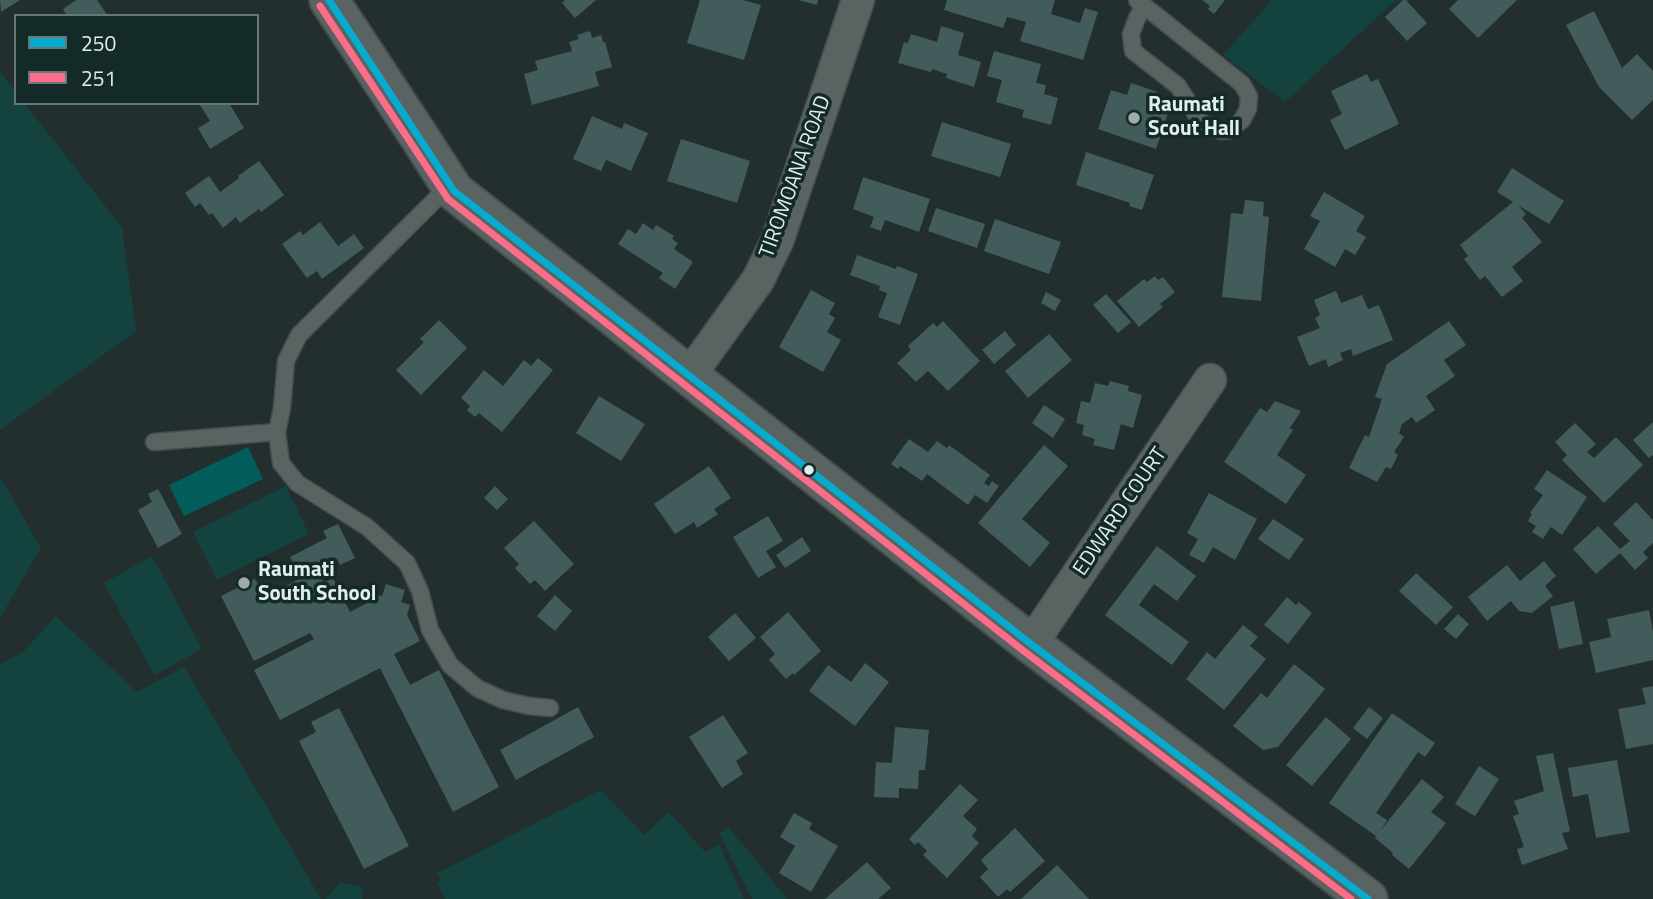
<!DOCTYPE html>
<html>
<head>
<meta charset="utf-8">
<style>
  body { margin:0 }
  #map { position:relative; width:1653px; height:899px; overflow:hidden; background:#232f2e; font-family:"Titillium Web",sans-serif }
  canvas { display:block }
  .legend { position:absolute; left:14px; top:14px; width:245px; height:91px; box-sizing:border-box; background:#142a28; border:2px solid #667876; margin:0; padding:9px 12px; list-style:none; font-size:21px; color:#e0eeec }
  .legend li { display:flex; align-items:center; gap:14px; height:35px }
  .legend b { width:35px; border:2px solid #667876 }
</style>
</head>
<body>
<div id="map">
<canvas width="1653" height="899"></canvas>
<ul class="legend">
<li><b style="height:9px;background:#06acd0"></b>250</li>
<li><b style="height:9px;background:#fb6d88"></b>251</li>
</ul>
</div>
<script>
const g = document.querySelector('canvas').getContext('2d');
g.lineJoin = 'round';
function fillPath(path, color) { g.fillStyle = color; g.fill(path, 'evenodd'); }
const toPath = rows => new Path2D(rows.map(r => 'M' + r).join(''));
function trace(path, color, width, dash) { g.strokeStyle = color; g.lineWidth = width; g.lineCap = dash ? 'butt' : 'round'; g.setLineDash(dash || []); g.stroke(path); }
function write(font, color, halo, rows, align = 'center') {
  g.font = font + ' "Titillium Web",sans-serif'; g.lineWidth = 7; g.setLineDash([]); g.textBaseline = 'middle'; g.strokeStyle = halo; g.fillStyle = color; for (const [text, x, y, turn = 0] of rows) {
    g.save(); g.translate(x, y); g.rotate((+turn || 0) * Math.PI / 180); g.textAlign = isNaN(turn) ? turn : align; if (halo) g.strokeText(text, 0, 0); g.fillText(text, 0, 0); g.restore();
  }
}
fillPath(toPath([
  [1272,0,1396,0,1285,102,1223,55],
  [0,72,16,92,16,103,24,103,122,227,136,331,0,430],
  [0,477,41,548,0,618],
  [286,486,309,534,217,580,193,532],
  [152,556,202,649,154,675,104,583],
  [56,616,137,692,184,667,321,899,0,899,0,664,24,651],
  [601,790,644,835,669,812,705,852,719,844,744,899,445,899,437,883,441,880,437,873],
  [728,827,752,855,787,899,752,899,719,833],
  [340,882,363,887,362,899,325,899]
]), '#13423f');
fillPath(toPath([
  [248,447,263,479,184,516,169,485]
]), '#035d5a');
fillPath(toPath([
  [0,0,20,0,1,12],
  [76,0,97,0,108,16,67,16,63,9],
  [565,0,596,0,575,18,562,3],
  [700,0,743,0,761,5,744,60,687,43],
  [798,0,818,0,817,5],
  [947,0,1055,0,1051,14,1080,23,1085,8,1098,12,1083,60,1020,41,1026,22,1007,17,1003,28,944,10],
  [1202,0,1225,0,1214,14,1208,9,1210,6],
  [1403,0,1406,0,1427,23,1407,41,1385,17],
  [1458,0,1517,0,1478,38,1449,9],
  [1594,11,1622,68,1637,54,1653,71,1653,100,1632,120,1599,87,1566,25],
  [941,26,964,33,958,55,981,62,974,87,946,78,947,74,932,69,931,72,898,63,904,42,908,43,911,34,937,42],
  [590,31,592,38,601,35,603,42,605,42,612,67,595,72,599,86,532,105,524,74,538,70,535,61,572,51,569,42,579,39,577,35],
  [994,51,1041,64,1036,83,1046,85,1044,94,1058,98,1051,125,1022,117,1024,110,996,102,1002,80,987,76],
  [1367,74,1371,82,1378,79,1399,124,1345,150,1330,120,1342,114,1331,91],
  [1131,83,1158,92,1154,102,1170,107,1156,149,1098,129,1111,90,1127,95],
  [203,103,229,103,244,128,210,149,198,128,210,121,200,105],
  [592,116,622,129,624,123,648,133,631,171,606,160,601,171,573,159],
  [942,122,1011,144,1000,177,931,156],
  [681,139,750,161,737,203,667,181],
  [1086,152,1154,175,1142,210,1129,206,1130,203,1076,185],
  [259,161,284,195,261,212,259,209,240,223,236,217,223,228,212,213,209,215,200,203,195,207,185,193,209,176,220,192,239,178,238,176],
  [1512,168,1564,201,1549,224,1519,206,1526,214,1522,218,1542,242,1512,267,1523,281,1502,297,1485,276,1480,280,1464,259,1468,256,1460,245,1513,202,1497,192],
  [863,177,930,199,919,232,885,220,881,231,870,227,874,217,853,209],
  [1324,192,1365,216,1356,231,1366,237,1355,255,1345,249,1335,267,1304,249,1320,221,1310,216],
  [1245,200,1264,202,1263,216,1269,217,1261,301,1222,297,1231,213,1243,214],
  [936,208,985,224,977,248,928,231],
  [995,219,1061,242,1049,274,984,251],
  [320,222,338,246,354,234,364,248,322,279,317,271,307,278,282,244,300,231,303,235],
  [643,223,653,230,656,225,674,236,672,239,678,243,674,249,693,262,675,289,659,278,663,273,618,244,628,229,636,234],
  [857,255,896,269,897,266,918,274,900,325,878,317,887,293,879,290,880,286,850,275],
  [1155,276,1158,280,1163,277,1175,292,1160,304,1163,307,1139,327,1117,301,1144,279,1147,282],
  [811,290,835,303,829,314,835,318,827,332,841,340,823,372,779,347],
  [1336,291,1341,303,1362,295,1368,309,1379,305,1393,340,1353,356,1351,349,1340,353,1343,360,1328,367,1326,359,1309,366,1297,337,1320,328,1315,318,1320,315,1314,300],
  [1046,292,1061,300,1055,311,1041,303],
  [1106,294,1131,322,1118,333,1093,305],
  [439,320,467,348,421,395,396,370,424,342,420,339],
  [943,321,980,361,948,391,928,371,916,382,897,363,911,350,908,346,933,323,937,327],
  [1449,321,1466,345,1444,360,1455,376,1426,396,1435,410,1416,423,1412,417,1402,424,1399,433,1404,437,1394,452,1398,455,1391,469,1386,467,1377,482,1349,468,1365,435,1369,437,1382,399,1375,397,1387,364],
  [1005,331,1016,345,994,364,982,350],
  [1049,334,1072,360,1028,398,1005,371],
  [538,358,553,370,502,432,479,413,475,417,467,410,470,406,461,398,484,370,503,386,524,360,531,366],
  [1110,381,1129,386,1128,391,1142,395,1133,428,1121,424,1114,450,1093,445,1095,439,1082,435,1084,425,1076,423,1081,401,1090,403,1095,383,1108,386],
  [599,396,645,424,621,461,576,433],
  [1275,401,1301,411,1290,428,1293,430,1277,455,1306,475,1286,504,1224,462,1260,408,1267,412],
  [1044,405,1065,419,1053,438,1032,423],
  [1653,422,1653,455,1649,458,1633,440],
  [1575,423,1596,444,1587,452,1594,458,1616,437,1643,465,1604,503,1562,460,1567,455,1555,442],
  [909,439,928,452,937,441,947,448,949,445,990,475,984,483,989,486,992,481,999,486,987,503,975,495,968,505,927,474,922,481,900,466,898,469,891,464],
  [1044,445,1068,466,1022,519,1050,543,1030,567,978,523],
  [709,466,731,498,714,509,718,514,697,528,694,522,675,534,654,504],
  [1547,470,1587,497,1562,535,1551,527,1543,539,1532,532,1536,526,1528,521,1532,514,1530,513,1543,495,1534,489],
  [495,486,508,499,497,510,484,498],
  [158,489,182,534,158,548,138,510,152,502,148,494],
  [1209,493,1257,519,1235,560,1213,547,1204,563,1189,555,1198,539,1187,533],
  [1636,502,1653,520,1653,543,1643,552,1648,558,1635,570,1620,553,1596,574,1573,549,1598,526,1620,549,1630,541,1613,524],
  [768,516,783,541,766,551,776,567,758,578,733,537],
  [1273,519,1304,539,1289,560,1258,539],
  [534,521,574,564,545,591,535,580,530,584,515,568,519,564,504,548],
  [338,524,355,558,340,565,337,559,317,570,324,583,333,578,350,612,369,602,372,593,382,596,386,584,405,590,401,602,410,605,407,615,420,641,394,654,410,685,439,670,499,787,453,812,380,668,280,720,254,670,314,639,310,633,254,661,221,596,255,579,264,597,301,578,290,557,327,538,323,531],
  [802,537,811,551,785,568,776,555],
  [1157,546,1196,576,1177,601,1154,584,1139,605,1189,642,1172,665,1105,615],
  [1544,561,1556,576,1545,586,1553,596,1532,613,1519,611,1511,601,1487,621,1468,597,1507,565,1520,581],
  [1416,573,1453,607,1436,625,1399,591],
  [555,595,572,611,555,631,537,616],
  [1287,597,1296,605,1299,602,1312,613,1288,644,1264,625],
  [1574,601,1583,644,1559,649,1550,607],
  [1649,610,1653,632,1653,660,1596,673,1589,642,1611,637,1607,619],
  [788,612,821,651,794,675,793,673,786,679,769,660,775,654,760,637],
  [735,613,756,638,729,661,708,637],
  [1458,614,1469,624,1456,639,1444,629],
  [1243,625,1258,637,1250,646,1266,659,1224,710,1186,679,1207,652,1215,659],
  [865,663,889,682,855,726,809,691,828,665,851,682],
  [1294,664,1325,689,1278,747,1263,750,1233,726,1261,693,1267,698],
  [1653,686,1653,744,1626,749,1618,709,1646,704,1642,688],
  [578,707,594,737,516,780,500,750],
  [1369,707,1383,718,1367,739,1353,728],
  [339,708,409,846,364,869,299,741,316,732,311,722],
  [1392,713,1435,743,1425,757,1418,752,1376,813,1387,820,1380,831,1422,779,1444,797,1431,812,1446,823,1409,869,1392,855,1393,853,1375,838,1376,836,1329,803],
  [723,715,748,753,736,761,743,774,722,788,689,737],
  [1326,717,1351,739,1312,786,1286,765],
  [895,727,929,730,925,770,919,770,918,789,899,788,899,798,874,797,876,762,892,763],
  [1553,753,1570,831,1562,833,1568,849,1522,865,1517,849,1524,847,1513,816,1519,814,1514,801,1544,791,1536,756],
  [1617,760,1630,832,1596,838,1588,794,1573,797,1568,768],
  [1479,766,1499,779,1475,816,1455,804],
  [960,784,978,800,963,816,977,829,972,836,979,843,947,878,923,855,927,851,918,842,915,845,909,839],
  [794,813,812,823,809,829,838,846,811,892,779,873,795,846,780,837],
  [1015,828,1045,861,1010,892,1007,889,998,897,980,877,988,869,981,860],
  [867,862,891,888,878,899,825,899],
  [1057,865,1089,899,1021,899]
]), '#425c5b');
const service = toPath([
  [1137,0,1242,84,1249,96,1248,109,1242,120,1230,130,1222,131,1214,129,1201,122,1178,86,1133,51,1131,34,1137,18,1144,6],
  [450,185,299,335,286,361,282,408,277,432,281,463,297,483,367,527,407,563,420,591,430,630,450,665,477,688,503,700,529,706,550,708],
  [154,442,277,432]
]);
const minor = toPath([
  [689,376,758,280,778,239,858,0],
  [1031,644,1210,380]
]);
const tertiary = toPath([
  [329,0,420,138,454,191,1031,644,1368,899]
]);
trace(service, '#434d4d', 19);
trace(minor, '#434d4d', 35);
trace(tertiary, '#434d4d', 42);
trace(service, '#596362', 16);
trace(minor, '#596362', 32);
trace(tertiary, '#596362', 38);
trace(toPath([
  [329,0,454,191,1031,644,1368,899]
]), '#06acd0', 7);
trace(toPath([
  [320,6,448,199,1025,652,1351,899]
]), '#fb6d88', 7);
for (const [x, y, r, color] of [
  [1134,118,7,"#9eabaa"],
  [809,470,6,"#e0eeec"],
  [244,583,7,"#9eabaa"]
]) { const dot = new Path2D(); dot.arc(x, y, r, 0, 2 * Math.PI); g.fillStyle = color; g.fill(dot); trace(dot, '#142a28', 2.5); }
write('bold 21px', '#e0eeec', '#142a28', [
  ["Raumati",1148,106],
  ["Scout Hall",1148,130],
  ["Raumati",258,571],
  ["South School",258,595]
], 'left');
write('21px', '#e0eeec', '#142a28', [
  ["TIROMOANA ROAD",796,177,-70],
  ["EDWARD COURT",1121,512,-56]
]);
</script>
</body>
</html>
